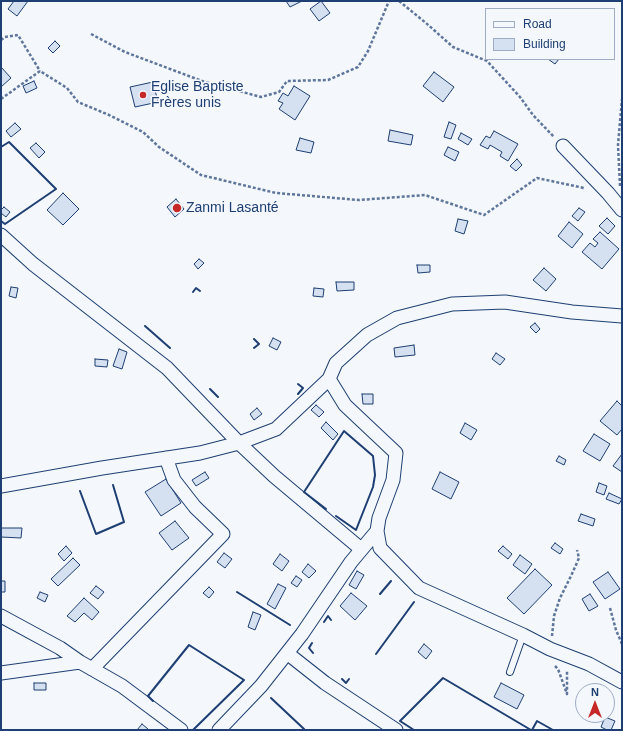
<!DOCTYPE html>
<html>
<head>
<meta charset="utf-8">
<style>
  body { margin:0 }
  #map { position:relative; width:623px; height:731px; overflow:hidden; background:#f4f7fb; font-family:Helvetica,sans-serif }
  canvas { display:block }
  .frame { position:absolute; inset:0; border:2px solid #1d3f73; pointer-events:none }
  .legend { position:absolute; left:485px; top:8px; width:130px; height:52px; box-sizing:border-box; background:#f4f7fb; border:1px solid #9eadc5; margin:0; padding:5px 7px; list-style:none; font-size:12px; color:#1d3f73 }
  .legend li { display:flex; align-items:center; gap:8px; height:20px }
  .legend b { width:20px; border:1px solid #9eadc5 }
  .north { position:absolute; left:575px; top:683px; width:40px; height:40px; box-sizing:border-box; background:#f4f7fb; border:1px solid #9eadc5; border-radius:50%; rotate:0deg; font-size:11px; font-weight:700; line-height:16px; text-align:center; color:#1d3f73 }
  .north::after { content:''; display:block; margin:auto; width:14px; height:18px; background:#c62828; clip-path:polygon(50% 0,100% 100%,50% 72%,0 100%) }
</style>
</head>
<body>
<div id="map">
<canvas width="623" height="731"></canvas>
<div class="frame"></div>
<ul class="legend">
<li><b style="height:5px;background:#f4f7fb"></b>Road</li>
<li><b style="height:11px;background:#d5e0f0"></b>Building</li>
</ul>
<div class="north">N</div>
</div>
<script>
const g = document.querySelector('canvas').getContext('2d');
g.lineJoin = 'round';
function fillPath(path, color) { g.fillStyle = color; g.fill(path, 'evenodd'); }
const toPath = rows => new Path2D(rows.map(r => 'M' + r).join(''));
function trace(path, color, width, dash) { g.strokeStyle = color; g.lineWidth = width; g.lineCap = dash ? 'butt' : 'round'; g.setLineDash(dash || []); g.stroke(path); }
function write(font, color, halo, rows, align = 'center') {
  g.font = font + ' Helvetica,sans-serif'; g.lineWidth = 3; g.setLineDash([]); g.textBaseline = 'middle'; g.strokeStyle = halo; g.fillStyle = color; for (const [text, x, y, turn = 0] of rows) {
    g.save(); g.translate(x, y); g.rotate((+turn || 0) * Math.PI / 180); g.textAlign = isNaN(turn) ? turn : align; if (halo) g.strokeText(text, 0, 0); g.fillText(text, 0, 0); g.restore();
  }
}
const building = toPath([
  [14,1,28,1,17,16,8,9,14,1],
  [286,1,302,1,290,7,286,1],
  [321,1,330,13,319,21,310,9,321,1],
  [55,41,60,46,53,53,48,48,55,41],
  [548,59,559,59,555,64,548,59],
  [1,67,11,78,1,87,1,67],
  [434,72,454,87,443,102,423,86,434,72],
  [34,81,37,88,26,93,23,86,34,81],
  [153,82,158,102,135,107,130,87,153,82],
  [294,86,310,96,295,120,279,109,283,103,278,101,283,93,288,96,294,86],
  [449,122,456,125,451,139,444,137,449,122],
  [15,123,21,129,11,137,6,131,15,123],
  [390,130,413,135,411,145,388,141,390,130],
  [494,131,518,144,508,161,500,156,502,152,490,145,488,149,480,145,486,136,490,138,494,131],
  [461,133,472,139,468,145,458,139,461,133],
  [300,138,314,142,311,153,296,150,300,138],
  [36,143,45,152,39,158,30,148,36,143],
  [448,147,459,152,455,161,444,155,448,147],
  [517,159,522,165,516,171,510,166,517,159],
  [63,193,79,209,63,225,47,210,63,193],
  [176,199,184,209,175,217,167,207,176,199],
  [4,207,10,212,6,217,1,213,1,210,4,207],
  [579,208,585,212,578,221,572,216,579,208],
  [607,218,615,226,608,234,599,226,607,218],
  [458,219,468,221,464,234,455,231,458,219],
  [569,222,583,234,572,248,558,236,569,222],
  [600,232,619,249,602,269,582,252,590,243,595,247,598,243,593,239,600,232],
  [199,259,204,263,198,269,194,264,199,259],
  [417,265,430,265,430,272,418,273,417,265],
  [544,268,556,279,546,291,533,280,544,268],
  [336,282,354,282,354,290,337,291,336,282],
  [11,287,18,288,16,298,9,296,11,287],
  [314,288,324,289,323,297,313,296,314,288],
  [535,323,540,329,536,333,530,327,535,323],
  [273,338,281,342,277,350,269,346,273,338],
  [414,345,415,355,395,357,394,348,414,345],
  [119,349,127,352,122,369,113,366,119,349],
  [496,353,505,359,500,365,492,359,496,353],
  [95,359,108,360,107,367,95,366,95,359],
  [362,394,373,394,373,404,363,404,362,394],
  [617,401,622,406,622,429,617,435,600,421,617,401],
  [316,405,324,412,319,417,311,410,316,405],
  [257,408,262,414,254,420,250,414,257,408],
  [326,422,338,434,333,440,321,428,326,422],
  [465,423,477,430,471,440,460,433,465,423],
  [594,434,610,444,600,461,583,451,594,434],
  [622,454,622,472,613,466,622,454],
  [559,456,566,460,564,465,556,461,559,456],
  [205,472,209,478,196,486,192,480,205,472],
  [440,472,459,482,451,499,432,489,440,472],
  [166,479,181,503,161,516,145,492,166,479],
  [599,483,607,486,604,495,596,492,599,483],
  [609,493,622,499,619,504,606,499,609,493],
  [581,514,595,519,593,526,578,521,581,514],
  [175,521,189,538,172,550,159,533,175,521],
  [1,528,22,528,21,538,1,537,1,528],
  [555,543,563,549,560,554,551,548,555,543],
  [66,546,72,553,64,561,58,554,66,546],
  [503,546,512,554,508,559,498,551,503,546],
  [224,553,232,559,225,568,217,562,224,553],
  [280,554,289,561,282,571,273,564,280,554],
  [520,555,532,564,525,574,513,565,520,555],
  [73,558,80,565,58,586,51,579,73,558],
  [308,564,316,571,309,578,302,572,308,564],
  [535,569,552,585,524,614,507,598,535,569],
  [357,571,364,575,356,589,349,585,357,571],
  [608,572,620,589,605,599,593,582,608,572],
  [296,576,302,580,297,587,291,583,296,576],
  [1,581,5,581,5,592,1,592,1,581],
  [278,584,286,588,275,609,267,604,278,584],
  [96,586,104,592,98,599,90,593,96,586],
  [209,587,214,592,209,598,203,593,209,587],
  [40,592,48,595,45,602,37,598,40,592],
  [351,593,367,606,355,620,340,606,351,593],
  [590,594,598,606,589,611,582,599,590,594],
  [84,598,99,612,92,620,84,613,75,622,67,616,84,598],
  [253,612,261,615,255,630,248,627,253,612],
  [424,644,432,651,426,659,418,652,424,644],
  [34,683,46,683,46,690,34,690,34,683],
  [501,683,524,695,517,709,494,697,501,683],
  [605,717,615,721,611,730,607,730,601,727,605,717],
  [142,724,148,729,147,730,137,730,142,724]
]);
fillPath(building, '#d5e0f0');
trace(building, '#1d3f73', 1);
const service = toPath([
  [510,672,523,635]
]);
const minor = toPath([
  [563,146,608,193,622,210],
  [1,235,33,264,167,368,239,443,274,476,361,549],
  [622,316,572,312,505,302,452,304,397,318,367,335,336,363,329,379,345,405,396,453,393,480,379,518,377,531,380,548,419,588,523,635,550,649,589,664,622,682],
  [1,486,102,468,200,453,239,443,276,429,329,379],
  [1,616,60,648,80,662,122,686,181,730],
  [287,653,325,683,396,730],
  [92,669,223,534,195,507,174,480,166,458],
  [1,673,80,662],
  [219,730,261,686,302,634,351,562,377,531]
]);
trace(service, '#1d3f73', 8);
trace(minor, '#1d3f73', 15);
trace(toPath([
  [399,1,426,23,453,47,487,61,520,97,533,115,554,137],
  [91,34,125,52,202,81,261,97,279,92,287,81,328,80,358,67,368,51,389,1],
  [1,40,5,37,18,35,40,71],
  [1,99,40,71,67,88,78,102,109,115,143,132,159,147,201,175,276,193,359,200,425,195,484,215,537,178,584,188],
  [620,186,618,145,622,99],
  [610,608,616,630,622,644],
  [552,636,554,616,560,598,571,576,579,558,577,550],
  [555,666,558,669,567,694,567,670]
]), '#5e769c', 2.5, [3, 2]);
trace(service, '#f4f7fb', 6);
trace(minor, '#f4f7fb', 13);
trace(toPath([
  [1,147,9,142,56,189,5,224,1,221],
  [193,292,196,288,200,291],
  [145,326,170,348],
  [254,339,259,344,254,348],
  [298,384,303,388,298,394],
  [210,389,218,397],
  [80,491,96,534,124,522,113,485],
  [326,509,304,492,344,431,373,456,375,475,373,487,356,530,336,516],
  [237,592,290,625],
  [380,594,391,581],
  [324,622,328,616,331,620],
  [312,643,309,648,313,653],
  [376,654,414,602],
  [342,679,346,683,349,679],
  [271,698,304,729],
  [153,701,148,696,189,645,244,680,193,730],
  [414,730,400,721,443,678,531,730],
  [532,730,537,721,553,730]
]), '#1d3f73', 2);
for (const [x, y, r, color] of [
  [143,95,4,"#c62828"],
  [177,208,5,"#c62828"]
]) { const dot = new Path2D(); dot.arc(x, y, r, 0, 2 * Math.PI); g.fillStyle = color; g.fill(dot); trace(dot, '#f4f7fb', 1.5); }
write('14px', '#1d3f73', '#f4f7fb', [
  ["Eglise Baptiste",151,87],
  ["Frères unis",151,103],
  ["Zanmi Lasanté",186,208]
], 'left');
</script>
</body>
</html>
